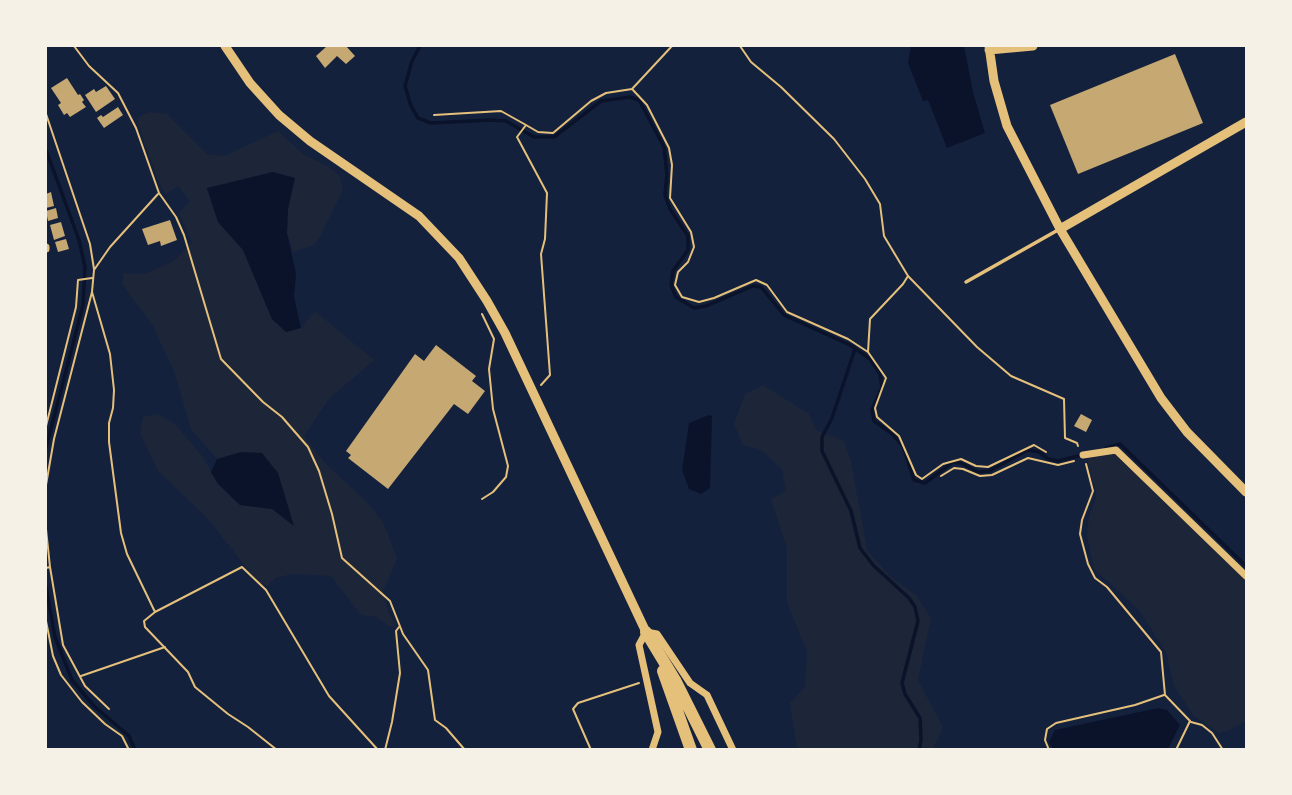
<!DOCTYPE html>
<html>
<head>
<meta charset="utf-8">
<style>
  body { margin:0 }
  #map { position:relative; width:1292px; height:795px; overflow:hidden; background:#14213d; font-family:Manrope,sans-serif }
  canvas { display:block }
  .frame { position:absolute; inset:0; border:47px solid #f6f1e7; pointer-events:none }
</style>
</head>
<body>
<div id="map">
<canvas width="1292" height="795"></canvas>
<div class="frame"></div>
</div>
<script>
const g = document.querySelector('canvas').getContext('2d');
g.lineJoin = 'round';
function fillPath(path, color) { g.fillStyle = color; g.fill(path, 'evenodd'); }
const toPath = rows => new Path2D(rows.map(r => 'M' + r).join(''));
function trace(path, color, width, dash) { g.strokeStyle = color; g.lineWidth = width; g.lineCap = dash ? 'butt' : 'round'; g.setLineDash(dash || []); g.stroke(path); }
fillPath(toPath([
  [150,112,167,114,207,154,224,156,278,131,303,154,329,167,340,176,343,190,320,237,314,245,293,252,287,233,288,209,294,178,272,172,207,189,218,222,243,250,272,319,286,332,301,328,315,311,374,360,329,399,304,436,326,464,367,502,384,524,397,559,383,591,388,612,396,626,388,626,377,617,361,615,331,576,292,574,275,578,268,586,261,583,252,575,209,520,158,471,140,433,143,417,158,414,175,424,203,457,218,484,240,505,272,509,293,525,241,452,217,459,191,429,175,374,153,326,122,284,124,273,145,274,172,262,192,243,179,213,190,201,178,186,166,194,158,181,139,127,137,118],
  [763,385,809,414,816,430,844,441,851,461,867,550,891,577,916,595,931,618,918,680,943,727,933,749,797,749,790,703,805,687,807,652,787,602,787,549,771,499,786,491,782,469,761,450,743,445,734,424,745,394],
  [1114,452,1246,575,1246,721,1230,730,1219,733,1194,716,1174,686,1166,652,1139,610,1094,569,1087,536,1089,516,1097,496,1086,457]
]), '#1d2539');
fillPath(toPath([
  [911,46,964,46,973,92,985,133,947,148,928,100,923,101,908,63],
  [273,172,295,178,288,209,287,233,296,274,294,297,301,328,286,332,272,319,243,250,218,222,207,188],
  [709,415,712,416,710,488,701,494,689,489,682,470,689,423],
  [241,452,262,453,278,473,294,526,272,509,240,505,218,484,211,472,217,459],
  [1158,708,1167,710,1180,725,1168,749,1053,749,1049,742,1055,730]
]), '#0b132b');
trace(toPath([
  [420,46,412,61,405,86,411,106,418,118,431,123,492,120,506,121,534,137,554,137,601,101,630,97,639,100,664,147,667,175,665,195,670,209,688,236,688,250,673,271,671,285,676,297,694,308,706,306,753,286,761,287,784,315,850,345,870,359,880,374,882,387,872,410,874,421,891,433,903,446,914,480,925,483,953,462,961,463,978,472,989,471,1028,450,1039,452,1048,459,1058,461,1082,455],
  [46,150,79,240,85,267,83,305,46,448],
  [855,349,832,418,822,437,822,451,851,511,860,548,873,565,909,598,915,607,918,621,902,683,905,694,920,718,921,740,919,750],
  [1106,448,1120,444,1246,566],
  [46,587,55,637,72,680,94,706,129,736,135,750]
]), '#0b132b', 3.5);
fillPath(toPath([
  [327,46,346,46,355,56,346,64,337,56,325,68,316,56],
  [1175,54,1203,123,1078,174,1050,105],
  [67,78,78,95,80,94,84,100,82,102,86,107,70,117,67,113,64,115,58,105,61,103,51,88],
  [106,86,115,99,96,112,85,95,94,89,96,92],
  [118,107,123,115,104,128,97,118,101,115,103,117],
  [51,192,54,206,46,208,46,194],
  [56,208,58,218,48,221,46,211],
  [170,220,177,240,161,246,160,241,148,245,142,229],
  [61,222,65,236,54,240,50,225],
  [66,239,69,249,58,252,55,242],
  [436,345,476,376,472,381,485,391,468,414,454,404,388,489,348,458,351,455,346,451,415,354,424,361],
  [1081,414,1092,420,1086,432,1074,426]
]), '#c6a872');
trace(toPath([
  [74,46,89,66,118,93,136,128,159,193,176,217,184,235,221,359,263,402,282,417,308,447,319,471,332,514,342,558,390,601,403,634,428,670,435,720,446,728,465,750],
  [740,46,751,62,781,87,834,139,865,179,880,204,884,236,908,276,977,347,1011,376,1064,399,1065,438,1077,443,1078,446],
  [633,90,647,105,669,148,672,165,670,198,691,232,694,247,688,262,678,272,675,285,682,297,699,302,714,298,756,280,767,285,787,312,848,339,868,352],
  [46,114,90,244,94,269],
  [434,115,501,111,526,125],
  [908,276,903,284,870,319,868,352,886,378,875,408,877,417,899,436,916,475,922,479,943,464,961,459,976,466,988,467,1034,445,1046,452],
  [92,292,110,354,114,390,113,408,109,423,109,442,121,533,127,554,155,612],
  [482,314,494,339,489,369,493,409,508,466,506,477,493,492,482,499],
  [541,385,550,375,541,254,545,239,547,193,517,137,526,125,538,132,553,133,591,101,606,93,632,89,672,46],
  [46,426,76,307,78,280,92,278],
  [1086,464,1093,491,1082,520,1080,534,1088,564,1095,578,1107,587,1161,652,1165,695,1190,721,1176,750],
  [941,476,954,468,963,469,980,476,992,475,1028,458,1058,465,1074,461],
  [46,485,54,439,92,292,94,270,110,247,158,194],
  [46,529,50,567,46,568],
  [50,567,63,645,85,686,109,709],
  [46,621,53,656,61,675,82,702,105,724,122,736,129,750],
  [81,676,165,647],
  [1191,722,1202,725,1212,733,1223,750],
  [277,750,248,727,228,714,195,687,188,672,145,627,144,621,155,612,242,567,266,590,329,696,378,750],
  [385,750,392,722,400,673,396,631,399,627],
  [591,750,573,709,578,703,639,683],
  [1049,750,1045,740,1047,729,1056,723,1135,705,1164,695]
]), '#e5c07b', 2);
trace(toPath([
  [966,282,1058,230]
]), '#e5c07b', 3.5);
trace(toPath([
  [46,247,46,249],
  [1083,455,1116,450,1246,576],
  [652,750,658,732,639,645,646,632,657,634,690,683,707,695,733,750]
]), '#e5c07b', 7);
trace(toPath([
  [225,46,250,83,279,115,310,141,419,216,459,258,487,301,505,333,646,632],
  [989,46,994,81,1007,126,1060,229,1161,398,1187,432,1246,492],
  [989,50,1033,46],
  [1060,229,1246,122]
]), '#e5c07b', 9);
trace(toPath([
  [646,632,675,680,710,750],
  [663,671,691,750]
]), '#e5c07b', 12);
</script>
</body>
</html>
